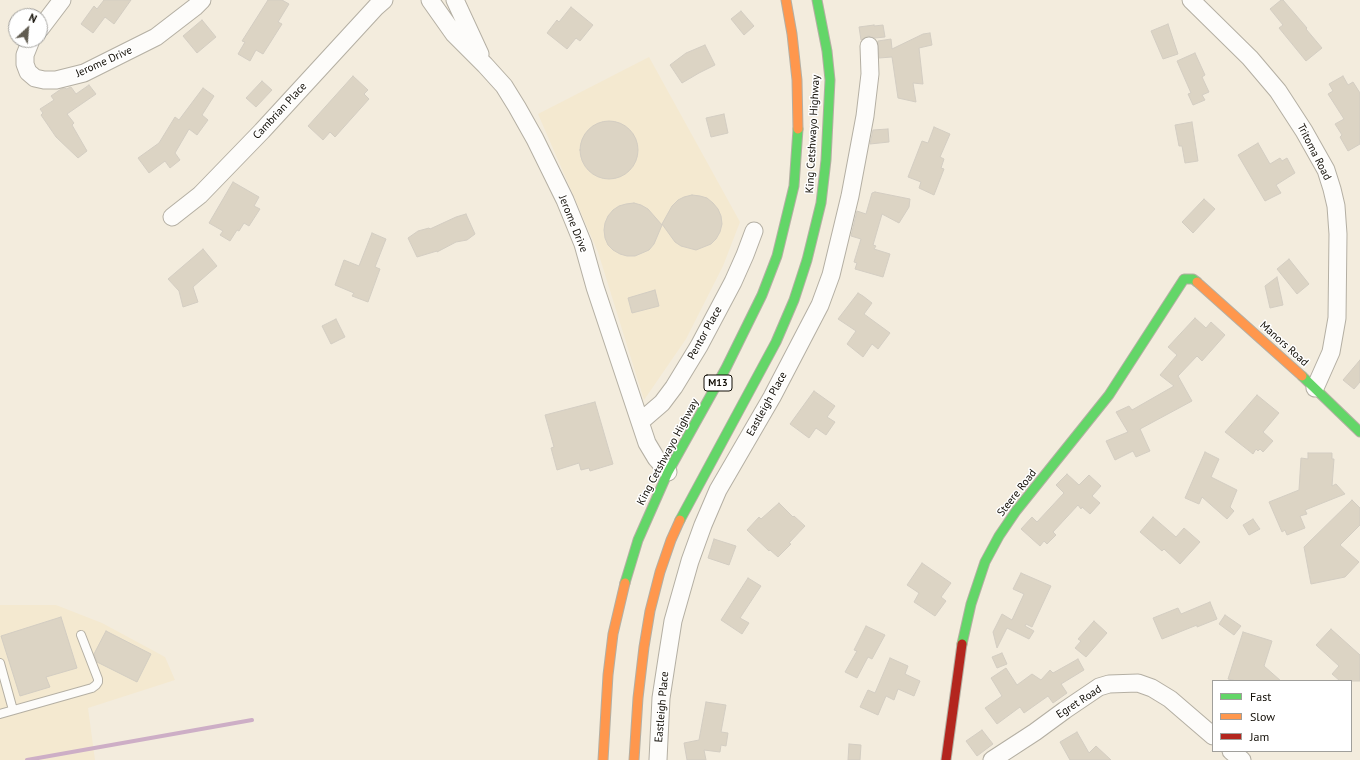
<!DOCTYPE html>
<html>
<head>
<meta charset="utf-8">
<style>
  body { margin:0 }
  #map { position:relative; width:1360px; height:760px; overflow:hidden; background:#f3ecdd; font-family:"PT Sans",sans-serif }
  canvas { display:block }
  .legend { position:absolute; left:1212px; top:680px; width:140px; height:72px; box-sizing:border-box; background:#fff; border:1px solid #a09f9b; margin:0; padding:5px 7px; list-style:none; font-size:12px; color:#120e06 }
  .legend li { display:flex; align-items:center; gap:8px; height:20px }
  .legend b { width:20px; border:1px solid #a09f9b }
  .north { position:absolute; left:8px; top:8px; width:40px; height:40px; box-sizing:border-box; background:#fff; border:1px solid #a09f9b; border-radius:50%; rotate:26deg; font-size:11px; font-weight:700; line-height:16px; text-align:center; color:#120e06 }
  .north::after { content:''; display:block; margin:auto; width:14px; height:18px; background:#615c51; clip-path:polygon(50% 0,100% 100%,50% 72%,0 100%) }
</style>
</head>
<body>
<div id="map">
<canvas width="1360" height="760"></canvas>
<ul class="legend">
<li><b style="height:5px;background:#63d668"></b>Fast</li>
<li><b style="height:5px;background:#ff974d"></b>Slow</li>
<li><b style="height:5px;background:#b3261e"></b>Jam</li>
</ul>
<div class="north">N</div>
</div>
<script>
const g = document.querySelector('canvas').getContext('2d');
g.lineJoin = 'round';
function fillPath(path, color) { g.fillStyle = color; g.fill(path, 'evenodd'); }
const toPath = rows => new Path2D(rows.map(r => 'M' + r).join(''));
function trace(path, color, width, dash) { g.strokeStyle = color; g.lineWidth = width; g.lineCap = dash ? 'butt' : 'round'; g.setLineDash(dash || []); g.stroke(path); }
function write(font, color, halo, rows, align = 'center') {
  g.font = font + ' "PT Sans",sans-serif'; g.lineWidth = 3; g.setLineDash([]); g.textBaseline = 'middle'; g.strokeStyle = halo; g.fillStyle = color; for (const [text, x, y, turn = 0] of rows) {
    g.save(); g.translate(x, y); g.rotate((+turn || 0) * Math.PI / 180); g.textAlign = isNaN(turn) ? turn : align; if (halo) g.strokeText(text, 0, 0); g.fillText(text, 0, 0); g.restore();
  }
}
fillPath(toPath([
  [649,57,740,222,723,266,686,339,644,400,598,252,538,114],
  [0,605,56,605,102,623,165,657,175,680,88,708,95,760,0,760]
]), '#f4e9d0');
trace(toPath([
  [27,760,252,720]
]), '#cdaec6', 4);
const building = toPath([
  [104,0,131,0,114,24,105,17,93,33,81,24,94,6,97,9,104,0],
  [268,0,282,0,289,4,278,22,282,24,263,54,256,50,250,61,238,54,245,42,242,41,268,0],
  [1281,0,1283,0,1307,28,1306,29,1322,48,1306,61,1279,28,1283,25,1270,9,1281,0],
  [571,7,593,25,580,41,576,38,567,49,547,33,557,20,559,22,571,7],
  [741,11,754,26,744,35,731,19,741,11],
  [202,20,216,37,197,53,183,36,202,20],
  [1168,24,1178,54,1163,59,1151,31,1168,24],
  [874,25,874,26,883,25,885,37,875,38,868,36,861,40,859,27,874,25],
  [930,33,932,45,919,48,923,84,913,83,916,102,898,98,892,57,879,58,878,41,891,39,892,49,923,34,930,33],
  [705,45,715,65,699,73,682,83,670,65,686,53,705,45],
  [1195,53,1205,75,1202,77,1209,92,1202,95,1205,100,1193,105,1188,94,1191,93,1177,61,1195,53],
  [353,76,368,90,364,94,369,99,335,137,330,132,323,140,308,126,353,76],
  [1343,76,1348,85,1353,82,1360,93,1360,144,1348,151,1340,137,1342,135,1335,124,1344,119,1328,94,1333,91,1329,84,1343,76],
  [262,81,272,90,256,107,246,98,262,81],
  [89,85,96,94,67,114,74,123,72,125,87,151,78,158,56,137,41,115,43,113,40,109,54,100,51,96,61,89,65,88,66,89,71,87,76,94,89,85],
  [203,88,214,96,202,115,208,120,197,135,189,129,175,153,180,160,170,168,165,161,149,173,138,158,159,143,175,117,179,120,203,88],
  [724,114,728,133,711,137,706,118,724,114],
  '580 150a29 29 0 1 1 58 0a29 29 0 1 1-58 0Z',
  [1192,122,1198,161,1185,163,1182,146,1179,146,1175,125,1192,122],
  [934,127,950,134,940,157,944,159,941,168,944,169,934,195,919,188,921,182,908,177,922,141,928,143,934,127],
  [888,129,889,142,870,144,873,130,888,129],
  [1258,143,1270,164,1280,158,1282,161,1287,158,1295,173,1276,185,1281,193,1265,201,1238,155,1258,143],
  [233,182,259,197,254,206,260,209,249,226,244,223,239,231,237,230,230,241,220,235,223,231,209,223,233,182],
  [875,192,910,199,909,207,899,223,882,214,873,245,876,246,874,249,890,254,883,277,855,269,857,263,854,262,861,239,851,236,857,211,866,214,872,193,875,192],
  [692,195,700,196,707,198,713,203,718,209,721,216,722,224,720,232,716,239,711,244,696,250,681,246,675,242,662,224,672,206,678,200,684,197,692,195],
  [1204,199,1215,209,1193,233,1182,222,1204,199],
  [634,203,641,205,648,209,662,225,654,244,649,250,635,256,627,256,620,254,613,250,608,245,605,238,604,230,605,223,608,216,613,210,619,206,626,204,634,203],
  [466,214,475,234,467,240,456,242,437,252,437,251,417,257,408,238,418,231,429,228,430,229,456,217,466,214],
  [372,233,386,239,375,267,380,269,368,302,352,296,354,293,335,285,344,260,359,266,372,233],
  [203,249,217,266,193,287,198,302,183,307,179,291,168,279,203,249],
  [1289,259,1309,284,1297,294,1277,269,1289,259],
  [1277,277,1283,305,1270,308,1265,286,1277,277],
  [655,290,659,306,632,313,628,298,655,290],
  [858,293,863,296,872,303,864,314,890,333,878,349,872,344,863,357,847,344,856,331,838,319,858,293],
  [1195,318,1206,328,1211,322,1225,335,1202,361,1197,356,1178,376,1192,401,1140,429,1150,451,1136,457,1133,451,1115,460,1106,441,1128,432,1116,412,1129,406,1132,410,1174,386,1160,375,1177,355,1168,347,1195,318],
  [336,319,345,337,331,344,322,326,336,319],
  [1360,360,1360,382,1354,389,1343,380,1360,360],
  [814,391,835,406,827,417,835,422,826,435,816,428,809,438,790,424,814,391],
  [1257,395,1279,413,1263,432,1273,441,1263,452,1260,449,1258,451,1256,449,1253,454,1225,432,1257,395],
  [595,402,613,464,590,471,589,468,581,470,579,463,557,470,551,448,554,447,545,415,595,402],
  [1205,452,1219,459,1211,477,1237,490,1230,507,1234,511,1227,519,1202,497,1199,504,1185,498,1205,452],
  [1308,453,1332,453,1332,459,1334,459,1332,486,1336,484,1345,494,1305,510,1307,514,1300,516,1305,528,1287,535,1285,530,1282,532,1269,502,1299,490,1301,458,1308,459,1308,453],
  [1067,474,1079,485,1089,475,1101,486,1092,496,1100,503,1090,514,1082,507,1081,509,1078,505,1053,532,1056,535,1047,544,1044,541,1040,546,1021,529,1032,517,1037,522,1064,493,1056,485,1067,474],
  [1352,500,1360,508,1360,525,1340,545,1359,562,1345,577,1311,584,1304,547,1352,500],
  [779,503,793,517,794,516,805,526,789,543,791,544,778,557,770,550,769,551,747,530,759,517,761,519,779,503],
  [1153,517,1176,537,1184,528,1200,542,1180,564,1164,549,1162,551,1140,532,1153,517],
  [1253,519,1260,529,1249,535,1243,525,1253,519],
  [714,539,736,546,729,565,708,558,714,539],
  [922,563,951,583,941,597,946,601,935,616,914,602,919,593,907,585,922,563],
  [1021,573,1051,586,1032,627,1026,624,1025,626,1034,631,1029,639,1007,628,997,648,993,632,1002,614,1012,620,1024,594,1013,589,1021,573],
  [748,578,761,586,740,618,749,623,742,634,721,620,748,578],
  [1210,602,1217,619,1197,627,1197,625,1162,639,1153,618,1178,608,1181,614,1210,602],
  [1225,615,1241,626,1234,635,1219,624,1225,615],
  [61,617,77,668,46,677,50,687,20,696,1,636,61,617],
  [1094,621,1107,633,1086,657,1075,648,1081,641,1078,639,1094,621],
  [866,626,885,635,872,659,868,657,857,678,845,672,857,651,854,650,866,626],
  [1331,629,1360,655,1360,681,1340,681,1332,674,1339,666,1316,645,1331,629],
  [106,631,151,654,137,682,97,662,94,654,106,631],
  [1243,632,1272,641,1264,666,1281,681,1236,681,1228,679,1243,632],
  [1002,653,1007,664,997,668,992,657,1002,653],
  [890,658,908,666,905,674,920,681,914,696,898,689,894,700,886,696,878,715,860,707,868,690,875,693,890,658],
  [1078,659,1084,670,1061,684,1067,693,1053,703,1048,696,1024,713,1020,707,997,724,985,708,1002,696,991,678,1006,668,1017,685,1032,674,1041,680,1050,670,1053,673,1078,659],
  [706,702,726,705,721,732,728,733,726,746,721,745,720,752,704,750,706,760,687,760,684,743,699,740,706,702],
  [982,730,993,744,977,756,966,741,982,730],
  [1077,732,1089,753,1096,746,1111,760,1070,760,1060,742,1077,732],
  [849,744,861,745,860,760,848,760,849,744]
]);
fillPath(building, '#dcd4c4');
trace(building, '#d3cdc2', 1);
const lane = toPath([
  [0,663,13,710],
  [0,714,92,688,96,685,98,682,98,679,81,635]
]);
const street = toPath([
  [430,0,454,34,485,65,504,86,517,107,535,139,565,200,583,244,595,287,647,443,656,458,668,472],
  [455,0,480,54],
  [1191,0,1250,58,1278,91,1304,131,1326,170,1332,189,1336,206,1338,234,1337,318,1331,352,1315,388],
  [40,29,62,0],
  [31,40,25,55,25,64,28,72,35,78,44,80,56,80,84,73,156,37,195,7,202,0],
  [172,217,200,195,262,131,376,7,384,0],
  [640,422,662,403,674,387,699,346,733,282,745,255,754,231],
  [1231,751,1242,760],
  [658,760,661,698,667,659,673,621,690,561,703,525,718,490,772,397,820,305,831,275,850,196,865,116,870,74,869,46],
  [992,760,1035,732,1065,710,1099,687,1109,684,1138,683,1152,688,1170,699,1213,736]
]);
const fast = toPath([
  [1302,376,1360,432],
  [680,520,776,342,794,300,807,260,821,203,826,160,830,80,827,51,817,0],
  [625,583,638,540,668,472,726,368,762,295,777,256,794,186,798,129],
  [962,644,971,604,985,562,999,536,1016,511,1109,395,1184,279,1193,279,1197,282]
]);
const slow = toPath([
  [786,0,792,34,797,80,798,129],
  [1197,282,1302,376],
  [603,760,608,675,613,634,625,583],
  [634,760,638,698,644,647,650,611,660,572,671,540,680,520]
]);
const jam = toPath([
  [946,760,962,644]
]);
trace(lane, '#b4afa3', 10);
trace(street, '#b4afa3', 19);
trace(fast, '#b4afa3', 11);
trace(slow, '#b4afa3', 11);
trace(jam, '#b4afa3', 11);
trace(lane, '#fdfcfa', 8);
trace(street, '#fdfcfa', 17);
trace(fast, '#63d668', 9);
trace(slow, '#ff974d', 9);
trace(jam, '#b3261e', 9);
for (const [x, y, w] of [
  [718,383,28]
]) { const box = new Path2D(); box.roundRect(x - w / 2, y - 8, w, 16, 3); g.fillStyle = '#fff'; g.fill(box); trace(box, '#120e06', 1); }
write('bold 10px', '#120e06', null, [
  ["M13",718,383]
]);
write('11px', '#120e06', '#fff', [
  ["Jerome Drive",104,62,-24],
  ["Cambrian Place",280,111,-47],
  ["King Cetshwayo Highway",813,134,-87],
  ["Tritoma Road",1314,152,63],
  ["Jerome Drive",573,224,68],
  ["Pentor Place",705,333,-61],
  ["Manors Road",1284,344,42],
  ["Eastleigh Place",767,404,-61],
  ["King Cetshwayo Highway",668,452,-62],
  ["Steere Road",1017,493,-52],
  ["Egret Road",1079,702,-33],
  ["Eastleigh Place",662,707,-85]
]);
</script>
</body>
</html>
